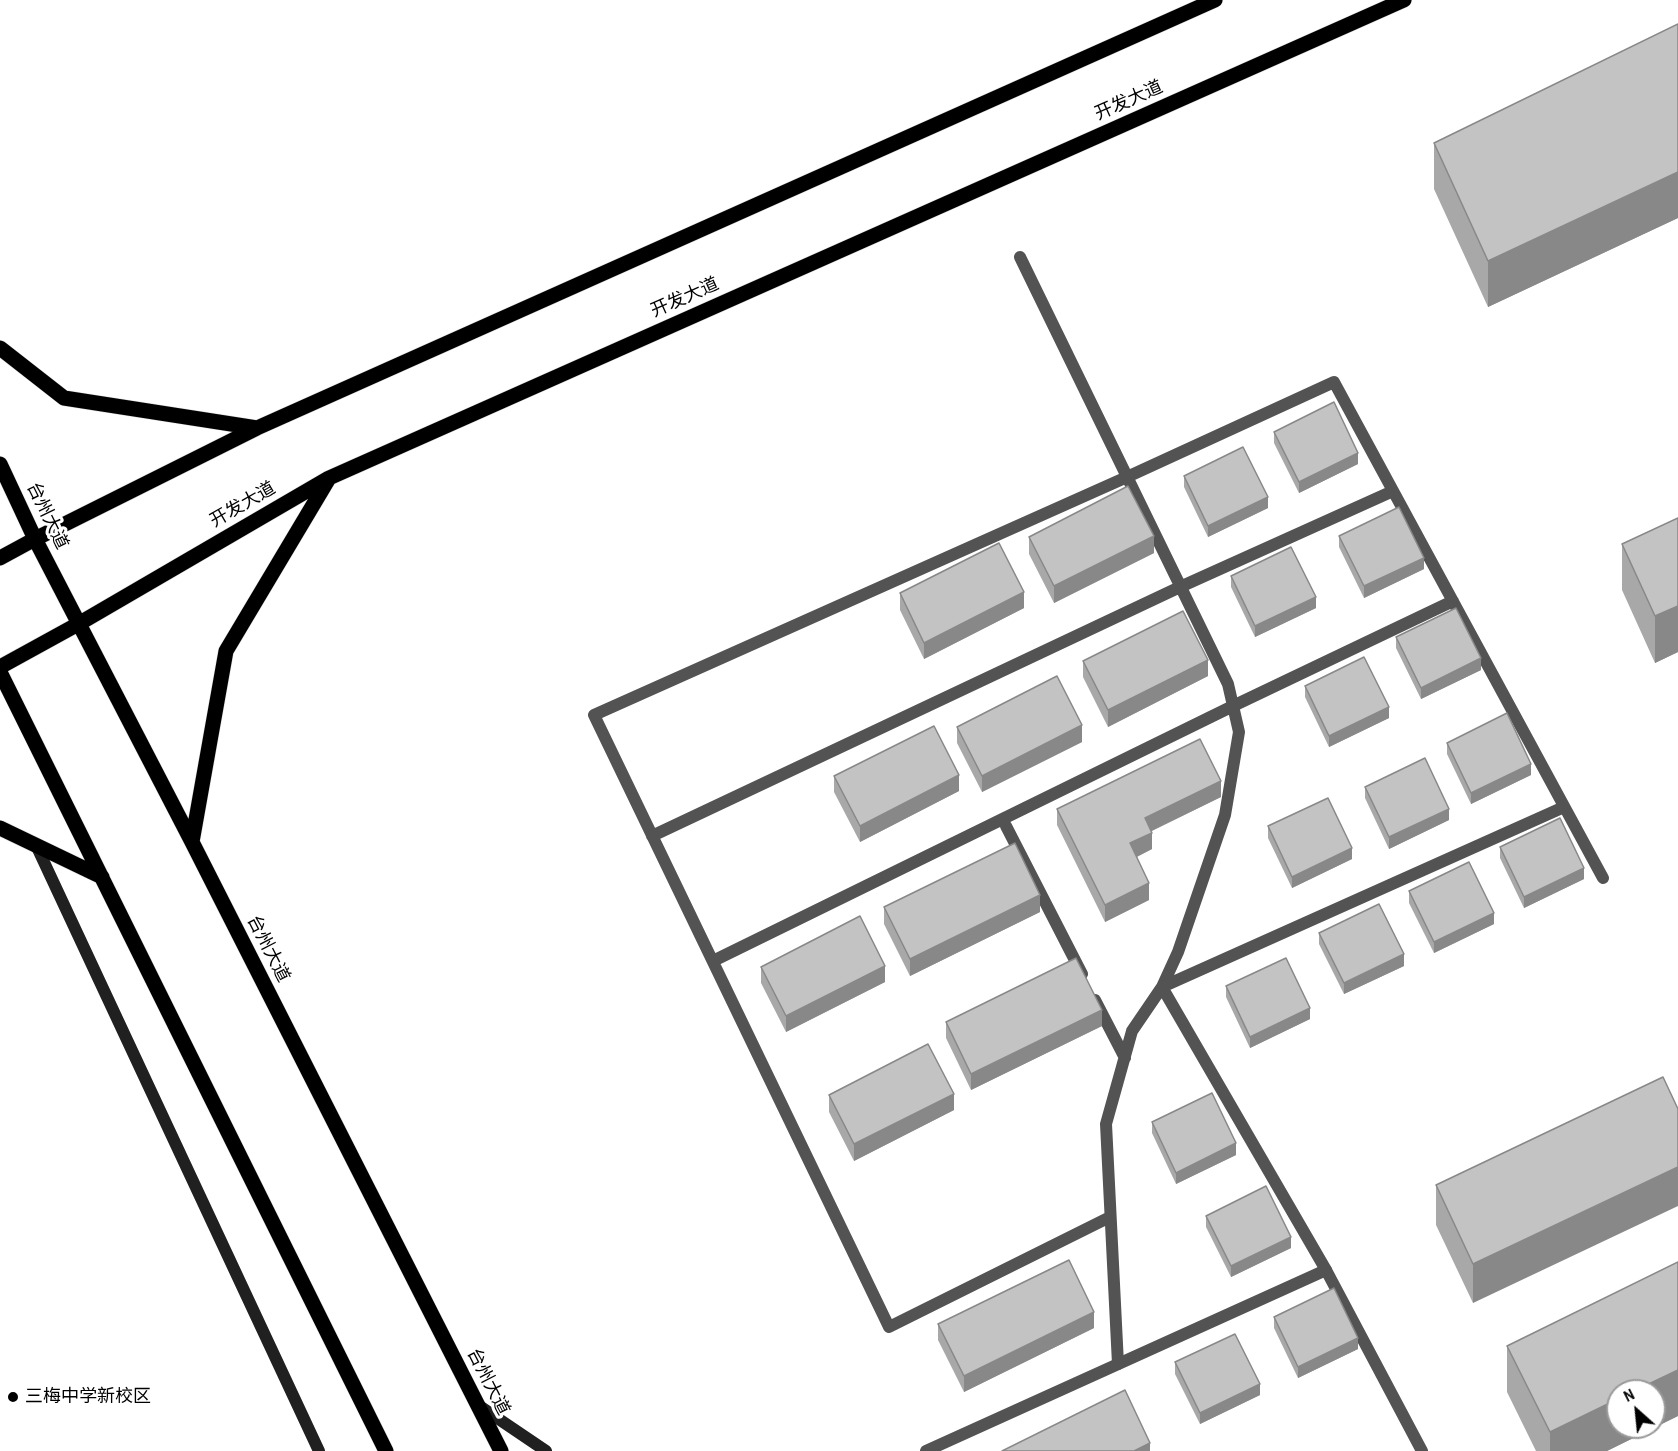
<!DOCTYPE html>
<html>
<head>
<meta charset="utf-8">
<style>
  body { margin:0 }
  #map { position:relative; width:1678px; height:1451px; overflow:hidden; background:#fff; font-family:"Archivo Narrow",sans-serif }
  canvas { display:block }
  .north { position:absolute; left:1606px; top:1379px; width:60px; height:60px; box-sizing:border-box; background:#fff; border:2px solid #999; border-radius:50%; rotate:333deg; font-size:16px; font-weight:700; line-height:24px; text-align:center; color:#000 }
  .north::after { content:''; display:block; margin:auto; width:21px; height:27px; background:#000; clip-path:polygon(50% 0,100% 100%,50% 72%,0 100%) }
</style>
</head>
<body>
<div id="map">
<canvas width="1678" height="1451"></canvas>
<div class="north">N</div>
</div>
<script>
const g = document.querySelector('canvas').getContext('2d');
g.lineJoin = 'round';
const toPath = rows => new Path2D(rows.map(r => 'M' + r).join(''));
function trace(path, color, width, dash) { g.strokeStyle = color; g.lineWidth = width; g.lineCap = dash ? 'butt' : 'round'; g.setLineDash(dash || []); g.stroke(path); }
function fillPath(path, color) { g.fillStyle = color; g.fill(path, 'evenodd'); }
function write(font, color, halo, rows, align = 'center') {
  g.font = font + ' "Archivo Narrow","Noto Sans SC",sans-serif'; g.lineWidth = 6; g.setLineDash([]); g.textBaseline = 'middle'; g.strokeStyle = halo; g.fillStyle = color; for (const [text, x, y, turn = 0] of rows) {
    g.save(); g.translate(x, y); g.rotate((+turn || 0) * Math.PI / 180); g.textAlign = isNaN(turn) ? turn : align; if (halo) g.strokeText(text, 0, 0); g.fillText(text, 0, 0); g.restore();
  }
}
const primary = toPath([
  [0,348,64,398,257,428],
  [0,464,35,539,192,842,501,1451],
  [0,558,35,539,257,428,1215,0],
  [0,667,80,623,329,478,1404,0],
  [0,672,386,1451],
  [0,828,102,877],
  [192,842,226,651,328,480]
]);
trace(primary, '#dbdbdb', 16);
trace(toPath([
  [1020,257,1228,684,1239,732,1225,815,1178,952,1162,987,1132,1031,1106,1124,1118,1364],
  [1006,826,1082,974],
  [652,836,1180,587,1393,491],
  [713,961,1233,706,1453,601],
  [1095,1000,1125,1058],
  [1110,1217,889,1327,594,715,1127,477,1334,382,1603,878],
  [1422,1451,1326,1270,1162,987,1564,807]
]), '#535353', 12);
trace(toPath([
  [926,1451,1326,1270]
]), '#535353', 12);
trace(toPath([
  [36,845,319,1451],
  [478,1405,546,1451]
]), '#202020', 12);
trace(primary, '#000', 15);
fillPath(toPath([
  [1678,24,1678,218,1488,307,1434,189,1434,143],
  [1274,432,1358,464,1299,493,1274,443],
  [1184,476,1268,508,1208,537,1184,487],
  [1678,518,1678,652,1655,663,1622,590,1622,544],
  [1339,536,1424,569,1364,598,1339,547],
  [1029,537,1154,553,1054,603,1029,554],
  [1231,576,1316,608,1255,637,1231,587],
  [900,593,1024,608,924,659,900,610],
  [1396,637,1481,670,1421,699,1396,648],
  [1083,661,1208,676,1108,727,1083,677],
  [1305,686,1389,718,1329,747,1305,697],
  [957,727,1082,742,982,792,957,743],
  [1447,743,1531,775,1471,804,1447,754],
  [834,776,959,791,860,842,834,792],
  [1365,787,1449,820,1389,849,1365,798],
  [1221,797,1152,831,1152,849,1137,857,1149,900,1105,922,1057,825,1057,809],
  [1268,826,1352,859,1292,888,1268,838],
  [1500,847,1584,879,1524,908,1500,858],
  [1409,891,1494,924,1434,953,1409,903],
  [884,907,1040,912,910,976,884,924],
  [1319,933,1404,966,1344,994,1319,944],
  [761,967,885,982,786,1032,761,983],
  [1226,986,1310,1019,1250,1048,1226,997],
  [946,1022,1102,1026,971,1090,946,1038],
  [1663,1077,1473,1303,1436,1225,1436,1185],
  [829,1095,954,1110,854,1161,829,1112],
  [1152,1122,1236,1155,1176,1184,1152,1133],
  [1206,1216,1291,1248,1231,1277,1206,1227],
  [1678,1262,1678,1416,1607,1451,1536,1451,1507,1392,1507,1346],
  [1274,1317,1358,1349,1298,1378,1274,1328],
  [938,1324,1094,1328,964,1392,938,1340],
  [1175,1362,1260,1395,1200,1424,1175,1374]
]), '#a8a8a8');
fillPath(toPath([
  [1678,172,1678,218,1488,307,1488,261],
  [1358,453,1358,464,1299,493,1299,482],
  [1268,497,1268,508,1208,537,1208,526],
  [1154,536,1154,553,1054,603,1054,586],
  [1424,558,1424,569,1364,598,1364,586],
  [1024,592,1024,608,924,659,924,643],
  [1316,597,1316,608,1255,637,1255,626],
  [1678,606,1678,652,1655,663,1655,616],
  [1481,658,1481,670,1421,699,1421,688],
  [1208,660,1208,676,1108,727,1108,710],
  [1389,707,1389,718,1329,747,1329,736],
  [1082,725,1082,742,982,792,982,776],
  [1531,764,1531,775,1471,804,1471,793],
  [959,775,959,791,860,842,860,826],
  [1221,781,1221,797,1145,834,1145,818],
  [1449,809,1449,820,1389,849,1389,837],
  [1152,833,1152,849,1130,860,1130,843],
  [1352,848,1352,859,1292,888,1292,877],
  [1584,868,1584,879,1524,908,1524,897],
  [1149,883,1149,900,1105,922,1105,905],
  [1040,895,1040,912,910,976,910,959],
  [1494,913,1494,924,1434,953,1434,942],
  [1404,954,1404,966,1344,994,1344,983],
  [885,966,885,982,786,1032,786,1016],
  [1310,1008,1310,1019,1250,1048,1250,1037],
  [1102,1010,1102,1026,971,1090,971,1074],
  [954,1094,954,1110,854,1161,854,1144],
  [1236,1143,1236,1155,1176,1184,1176,1173],
  [1678,1167,1678,1206,1473,1303,1473,1264],
  [1291,1237,1291,1248,1231,1277,1231,1266],
  [1094,1312,1094,1328,964,1392,964,1376],
  [1358,1338,1358,1349,1298,1378,1298,1367],
  [1678,1370,1678,1416,1607,1451,1550,1451,1550,1432,1618,1399,1618,1427,1654,1427,1654,1391,1634,1391],
  [1260,1384,1260,1395,1200,1424,1200,1413],
  [1150,1443,1150,1451,1134,1451]
]), '#888');
const building = toPath([
  [1678,24,1678,172,1488,261,1434,143,1678,24],
  [1334,402,1358,453,1299,482,1274,432,1334,402],
  [1243,447,1268,497,1208,526,1184,476,1243,447],
  [1128,486,1154,536,1054,586,1029,537,1128,486],
  [1399,507,1424,558,1364,586,1339,536,1399,507],
  [1678,518,1678,606,1655,616,1622,544,1678,518],
  [999,543,1024,592,924,643,900,593,999,543],
  [1291,547,1316,597,1255,626,1231,576,1291,547],
  [1456,608,1481,658,1421,688,1396,637,1456,608],
  [1183,611,1208,660,1108,710,1083,661,1183,611],
  [1364,657,1389,707,1329,736,1305,686,1364,657],
  [1057,676,1082,725,982,776,957,727,1057,676],
  [1507,713,1531,764,1471,793,1447,743,1507,713],
  [934,726,959,775,860,826,834,776,934,726],
  [1200,739,1221,781,1145,818,1152,833,1130,843,1149,883,1105,905,1057,809,1200,739],
  [1425,758,1449,809,1389,837,1365,787,1425,758],
  [1328,798,1352,848,1292,877,1268,826,1328,798],
  [1560,818,1584,868,1524,897,1500,847,1560,818],
  [1015,843,1040,895,910,959,884,907,1015,843],
  [1469,862,1494,913,1434,942,1409,891,1469,862],
  [1379,904,1404,954,1344,983,1319,933,1379,904],
  [860,916,885,966,786,1016,761,967,860,916],
  [1076,958,1102,1010,971,1074,946,1022,1076,958],
  [1286,958,1310,1008,1250,1037,1226,986,1286,958],
  [928,1044,954,1094,854,1144,829,1095,928,1044],
  [1663,1077,1678,1109,1678,1167,1473,1264,1436,1185,1663,1077],
  [1212,1093,1236,1143,1176,1173,1152,1122,1212,1093],
  [1266,1186,1291,1237,1231,1266,1206,1216,1266,1186],
  [1069,1260,1094,1312,964,1376,938,1324,1069,1260],
  [1678,1262,1678,1370,1634,1391,1618,1391,1618,1399,1550,1432,1507,1346,1678,1262],
  [1334,1288,1358,1338,1298,1367,1274,1317,1334,1288],
  [1235,1334,1260,1384,1200,1413,1175,1362,1235,1334],
  [1125,1390,1150,1443,1134,1451,1002,1451,1125,1390]
]);
fillPath(building, '#c3c3c3');
trace(building, '#888', 1.5);
for (const [x, y, r, color] of [
  [13,1397,6,"#000"]
]) { const dot = new Path2D(); dot.arc(x, y, r, 0, 2 * Math.PI); g.fillStyle = color; g.fill(dot); trace(dot, '#fff', 2); }
write('18px', '#000', '#fff', [
  ["开发大道",1129,101,-24],
  ["开发大道",685,298,-24],
  ["开发大道",243,505,-30],
  ["台州大道",47,516,64],
  ["台州大道",268,949,63],
  ["台州大道",488,1382,63]
]);
write('18px', '#000', '#fff', [
  ["三梅中学新校区",25,1397]
], 'left');
</script>
</body>
</html>
